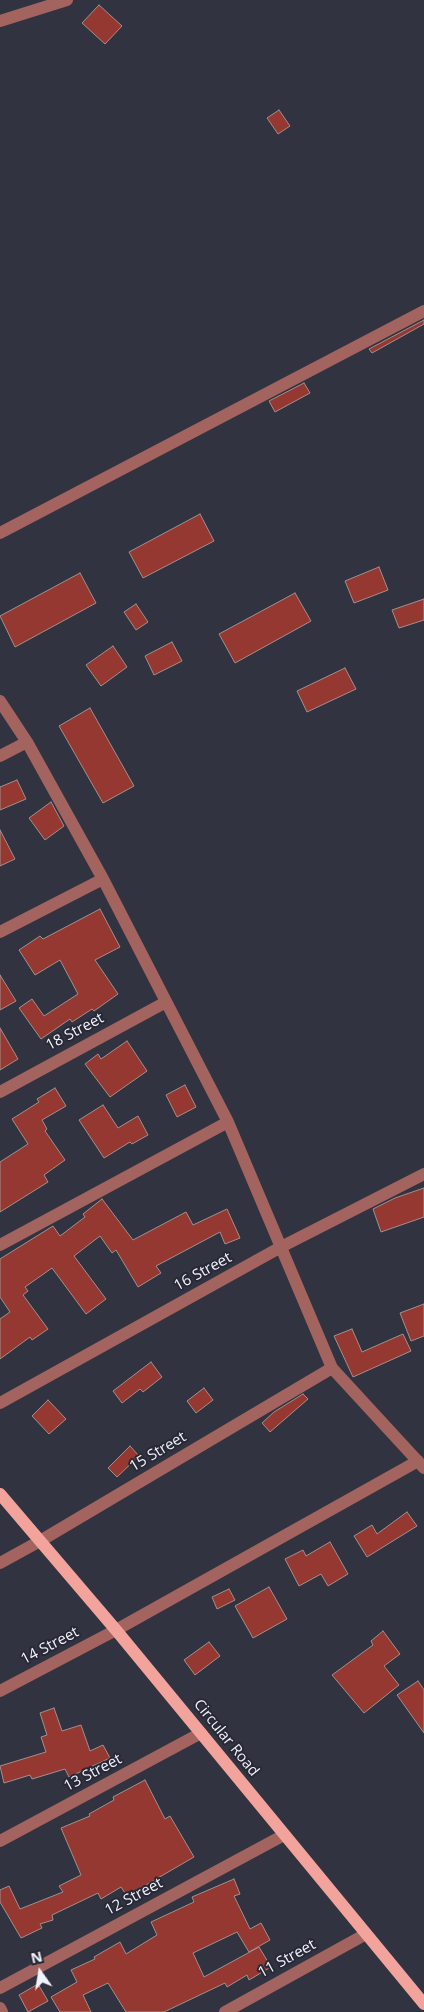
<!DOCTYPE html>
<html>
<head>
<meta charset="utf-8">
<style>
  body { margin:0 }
  #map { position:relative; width:424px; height:2012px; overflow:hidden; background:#323340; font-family:"Open Sans",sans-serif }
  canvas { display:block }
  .north { position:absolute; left:15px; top:1947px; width:50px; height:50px; -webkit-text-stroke:4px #282936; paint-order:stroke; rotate:347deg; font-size:14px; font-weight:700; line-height:20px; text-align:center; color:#f1f2fb }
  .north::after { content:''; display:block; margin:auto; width:18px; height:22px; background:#f1f2fb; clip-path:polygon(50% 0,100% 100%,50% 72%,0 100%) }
</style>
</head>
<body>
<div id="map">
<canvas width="424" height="2012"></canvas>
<div class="north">N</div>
</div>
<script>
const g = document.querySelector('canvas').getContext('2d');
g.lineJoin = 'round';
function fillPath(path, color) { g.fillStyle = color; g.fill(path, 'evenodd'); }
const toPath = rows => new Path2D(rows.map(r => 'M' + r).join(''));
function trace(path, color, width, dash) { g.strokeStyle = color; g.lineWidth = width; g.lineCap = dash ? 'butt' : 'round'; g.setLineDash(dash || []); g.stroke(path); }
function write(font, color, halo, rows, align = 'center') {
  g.font = font + ' "Open Sans",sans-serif'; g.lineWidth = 4; g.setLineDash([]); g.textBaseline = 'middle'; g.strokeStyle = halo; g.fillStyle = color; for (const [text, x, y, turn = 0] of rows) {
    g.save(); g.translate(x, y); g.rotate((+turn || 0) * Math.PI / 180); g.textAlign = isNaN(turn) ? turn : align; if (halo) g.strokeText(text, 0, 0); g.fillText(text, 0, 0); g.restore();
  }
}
const building = toPath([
  [99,5,122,26,105,44,82,23,99,5],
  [279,110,290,126,278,134,267,118,279,110],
  [424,320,424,324,372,353,369,349,424,320],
  [304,383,310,393,275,412,269,401,304,383],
  [200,514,214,541,143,578,129,552,200,514],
  [379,567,388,590,354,603,345,581,379,567],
  [80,573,96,603,15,647,0,616,80,573],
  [295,593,311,621,235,663,219,634,295,593],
  [424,599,424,620,399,628,392,610,424,599],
  [136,604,148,622,136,630,124,612,136,604],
  [172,642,182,661,154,675,145,656,172,642],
  [113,646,127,667,101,686,86,665,113,646],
  [345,668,356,689,307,712,297,691,345,668],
  [90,708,134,786,103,803,59,726,90,708],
  [17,780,26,799,0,810,0,787,17,780],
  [51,802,64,826,45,840,29,818,51,802],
  [0,830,15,859,0,866,0,830],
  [100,909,120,947,95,960,118,994,94,1011,92,1009,72,1022,70,1019,41,1039,19,1008,32,999,44,1016,78,994,60,960,35,975,19,950,40,936,43,939,100,909],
  [0,975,16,1001,0,1010,0,975],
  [0,1028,18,1059,0,1070,0,1028],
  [127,1041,147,1071,110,1097,85,1064,98,1054,101,1059,127,1041],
  [185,1085,196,1107,177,1117,166,1095,185,1085],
  [55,1088,66,1106,42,1120,47,1129,45,1131,65,1160,44,1175,48,1182,0,1212,0,1162,28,1144,12,1119,39,1102,37,1099,55,1088],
  [103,1105,118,1128,138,1116,148,1135,132,1144,130,1142,104,1158,79,1120,103,1105],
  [424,1188,424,1217,381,1232,373,1209,395,1198,424,1188],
  [102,1199,133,1240,186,1212,193,1225,227,1209,240,1238,225,1244,220,1232,156,1266,161,1273,138,1287,116,1250,112,1253,100,1236,74,1256,106,1299,86,1314,52,1268,25,1287,28,1291,23,1295,48,1329,32,1340,30,1337,0,1359,0,1319,10,1312,0,1297,0,1259,53,1226,60,1236,85,1217,83,1214,102,1199],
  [424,1304,424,1336,411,1341,400,1313,424,1304],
  [352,1329,362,1352,403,1334,411,1351,353,1377,334,1336,352,1329],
  [151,1362,162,1377,143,1392,140,1389,122,1403,113,1391,151,1362],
  [204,1388,213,1400,196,1413,187,1401,204,1388],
  [303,1394,308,1399,270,1432,262,1423,274,1412,303,1394],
  [48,1400,66,1419,49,1434,32,1416,48,1400],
  [130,1446,139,1456,117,1477,108,1468,130,1446],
  [407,1512,417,1526,367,1557,354,1536,372,1525,377,1534,407,1512],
  [330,1542,348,1574,328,1586,321,1574,299,1586,285,1559,303,1550,306,1556,330,1542],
  [269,1587,287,1619,253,1638,235,1606,269,1587],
  [229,1589,235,1600,217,1609,212,1597,229,1589],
  [383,1631,400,1654,384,1666,399,1685,364,1713,332,1675,373,1645,371,1641,383,1631],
  [209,1642,220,1656,195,1675,184,1660,209,1642],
  [418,1681,424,1690,424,1733,397,1695,418,1681],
  [54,1708,62,1731,81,1725,90,1751,103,1745,110,1758,69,1777,65,1769,32,1779,30,1775,4,1783,0,1766,46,1752,41,1737,47,1735,40,1713,54,1708],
  [145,1780,165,1819,170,1816,194,1857,127,1896,121,1887,101,1899,98,1893,52,1915,53,1920,40,1924,42,1928,21,1938,0,1902,0,1890,9,1886,20,1909,63,1892,59,1886,81,1875,61,1828,90,1816,89,1814,114,1800,113,1797,145,1780],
  [234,1879,240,1894,234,1896,250,1929,261,1923,270,1940,249,1952,237,1932,193,1953,204,1977,259,1947,271,1967,249,1980,247,1975,227,1987,225,1983,164,2012,126,2012,108,1983,83,1995,91,2012,60,2012,51,1997,77,1982,71,1970,95,1959,94,1957,120,1942,126,1954,157,1935,151,1922,194,1902,192,1897,234,1879],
  [38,1984,48,2001,28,2012,19,1995,38,1984]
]);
fillPath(building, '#943831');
trace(building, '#a3908d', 1);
trace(toPath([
  [0,21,67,0],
  [0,533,424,311],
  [0,701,27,742,103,879,228,1122,332,1368,424,1468],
  [0,756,27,742],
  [0,932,103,879],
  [0,1092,166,1002],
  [0,1245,228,1122],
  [0,1403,281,1247,424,1174],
  [0,1563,40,1541,332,1368],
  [0,1691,116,1630,418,1461],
  [0,1841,201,1733],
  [0,1988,284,1835],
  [0,2008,2,2012],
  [225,2012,366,1934]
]), '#a3645f', 12);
trace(toPath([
  [0,1494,116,1630,424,2004]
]), '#f1a39c', 12);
write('15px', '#f1f2fb', '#282936', [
  ["18 Street",75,1032,-28],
  ["16 Street",203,1272,-29],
  ["15 Street",158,1452,-31],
  ["14 Street",50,1646,-28],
  ["Circular Road",226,1738,51],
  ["13 Street",93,1773,-28],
  ["12 Street",134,1897,-28],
  ["11 Street",287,1959,-29]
]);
</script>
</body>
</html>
